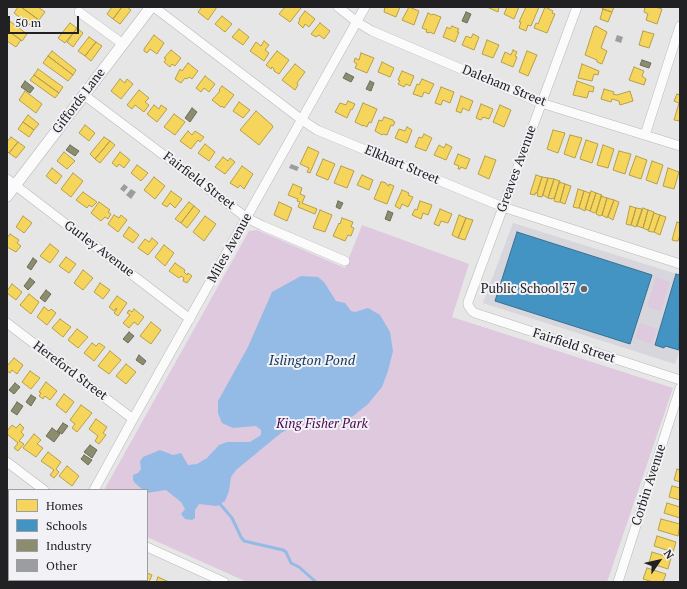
<!DOCTYPE html>
<html>
<head>
<meta charset="utf-8">
<style>
  body { margin:0 }
  #map { position:relative; width:687px; height:589px; overflow:hidden; background:#e6e6e7; font-family:"PT Serif",serif }
  canvas { display:block }
  .frame { position:absolute; inset:0; border:8px solid #212123; pointer-events:none }
  .legend { position:absolute; left:8px; top:489px; width:140px; height:92px; box-sizing:border-box; background:#f2f2f6; border:1px solid #9e9ea2; margin:0; padding:5px 7px; list-style:none; font-size:12px; color:#212123 }
  .legend li { display:flex; align-items:center; gap:8px; height:20px }
  .legend b { width:20px; border:1px solid #9e9ea2 }
  .north { position:absolute; left:639px; top:541px; width:40px; height:40px; -webkit-text-stroke:3px #f2f2f6; paint-order:stroke; rotate:56deg; font-size:11px; font-weight:700; line-height:16px; text-align:center; color:#212123 }
  .north::after { content:''; display:block; margin:auto; width:14px; height:18px; background:#212123; clip-path:polygon(50% 0,100% 100%,50% 72%,0 100%) }
  .scale { position:absolute; left:8px; top:16px; width:71px; height:18px; box-sizing:border-box; border:2px solid #212123; border-top:0; padding-left:5px; font-size:12px; line-height:14px; white-space:nowrap; color:#212123; -webkit-text-stroke:3px #f2f2f6; paint-order:stroke }
</style>
</head>
<body>
<div id="map">
<canvas width="687" height="589"></canvas>
<div class="frame"></div>
<ul class="legend">
<li><b style="height:11px;background:#f6d55c"></b>Homes</li>
<li><b style="height:11px;background:#4393c3"></b>Schools</li>
<li><b style="height:11px;background:#8c8c6e"></b>Industry</li>
<li><b style="height:11px;background:#9c9d9e"></b>Other</li>
</ul>
<div class="north">N</div>
<div class="scale">50 m</div>
</div>
<script>
const g = document.querySelector('canvas').getContext('2d');
g.lineJoin = 'round';
function fillPath(path, color) { g.fillStyle = color; g.fill(path, 'evenodd'); }
const toPath = rows => new Path2D(rows.map(r => 'M' + r).join(''));
function trace(path, color, width, dash) { g.strokeStyle = color; g.lineWidth = width; g.lineCap = dash ? 'butt' : 'round'; g.setLineDash(dash || []); g.stroke(path); }
function write(font, color, halo, rows, align = 'center') {
  g.font = font + ' "PT Serif",serif'; g.lineWidth = 4; g.setLineDash([]); g.textBaseline = 'middle'; g.strokeStyle = halo; g.fillStyle = color; for (const [text, x, y, turn = 0] of rows) {
    g.save(); g.translate(x, y); g.rotate((+turn || 0) * Math.PI / 180); g.textAlign = isNaN(turn) ? turn : align; if (halo) g.strokeText(text, 0, 0); g.fillText(text, 0, 0); g.restore();
  }
}
fillPath(toPath([
  [513,223,680,275,680,349,675,364,483,303]
]), '#d6d6dc');
fillPath(toPath([
  [362,225,469,264,452,317,673,388,607,582,247,582,147,537,147,490,104,490,249,231,257,230,345,268],
  [656,277,670,282,661,311,647,307],
  [640,323,657,329,652,344,635,338]
]), '#dec9df');
fillPath(toPath([
  [301,276,318,277,324,282,336,301,345,303,351,311,355,312,368,308,380,315,390,332,393,351,388,371,382,387,368,404,353,416,331,427,311,424,294,426,281,433,236,470,231,477,229,491,225,501,217,506,199,504,195,510,195,518,192,520,185,519,181,514,185,509,181,502,166,490,147,493,147,490,143,490,135,483,133,480,133,475,138,473,141,469,140,461,143,457,160,450,173,455,181,453,188,465,197,464,207,458,219,445,227,442,250,442,261,435,261,430,256,426,233,428,222,423,218,413,218,401,248,347,272,292]
]), '#94bbe5');
const homes = toPath([
  [18,7,21,7,39,20,34,28,14,13,18,7],
  [21,7,38,7,45,12,39,20,21,7],
  [112,7,122,7,113,19,107,14,112,7],
  [122,7,127,7,131,10,120,24,113,19,122,7],
  [202,7,217,7,208,20,198,12,202,7],
  [285,7,300,7,301,8,290,22,279,14,285,7],
  [385,7,400,7,396,17,384,12,385,7],
  [409,7,419,11,414,25,402,20,409,7],
  [487,7,499,7,498,12,487,7],
  [507,7,519,7,514,19,504,14,507,7],
  [526,7,539,7,531,26,528,25,526,31,519,28,521,22,519,22,526,7],
  [545,7,553,11,552,13,555,14,547,33,534,28,536,23,538,24,545,7],
  [603,7,614,7,612,12,602,9,603,7],
  [645,7,655,7,662,9,657,24,646,20,648,14,644,12,645,7],
  [603,9,612,12,608,22,600,19,603,9],
  [305,11,315,19,309,27,305,24,303,28,298,23,300,20,299,19,305,11],
  [428,13,432,15,433,14,441,17,434,34,430,32,429,33,426,32,427,30,422,28,428,13],
  [222,16,232,24,225,32,215,24,222,16],
  [7,19,27,34,22,41,7,30,7,19],
  [70,23,77,28,65,43,58,38,70,23],
  [320,23,330,31,324,39,319,35,316,37,311,34,320,23],
  [452,26,459,29,457,32,459,32,455,42,443,37,447,27,450,29,452,26],
  [596,26,607,32,601,48,607,51,602,64,597,62,597,60,585,55,594,27,596,26],
  [77,28,83,33,73,47,67,42,77,28],
  [239,29,249,37,243,45,232,37,239,29],
  [7,30,21,40,16,47,7,41,7,30],
  [643,31,654,34,649,48,639,45,643,31],
  [473,34,479,37,474,50,462,45,466,36,471,38,473,34],
  [154,35,164,43,157,54,150,49,147,53,144,51,144,49,154,35],
  [89,37,96,42,85,56,78,51,89,37],
  [487,40,499,45,493,58,482,54,487,40],
  [264,41,269,45,265,50,269,53,264,61,250,51,256,42,261,46,264,41],
  [96,42,102,46,91,61,85,56,96,42],
  [171,50,181,58,175,66,172,64,170,67,164,62,166,59,164,58,171,50],
  [513,50,517,52,515,56,517,57,513,67,501,62,505,52,511,55,513,50],
  [52,51,76,70,73,75,48,56,52,51],
  [277,51,289,60,279,74,274,71,274,69,272,67,271,69,266,65,277,51],
  [527,51,537,55,528,76,519,72,527,51],
  [361,53,374,58,367,73,355,68,357,64,354,62,355,58,359,60,361,53],
  [48,56,73,75,68,81,43,63,48,56],
  [382,62,394,68,390,77,378,72,382,62],
  [188,63,198,71,192,79,189,77,187,79,185,78,181,83,175,79,180,69,182,71,188,63],
  [295,64,305,72,297,83,298,85,295,90,282,80,295,64],
  [582,64,599,71,598,75,594,74,592,81,578,78,582,64],
  [634,67,644,71,642,76,646,79,644,85,629,80,634,67],
  [38,69,63,87,59,93,34,75,38,69],
  [402,71,414,76,410,86,406,84,404,87,398,84,400,81,398,80,402,71],
  [34,75,59,93,55,98,30,80,34,75],
  [205,76,215,84,209,92,204,88,201,92,196,88,205,76],
  [120,79,125,83,127,79,133,84,121,99,111,91,120,79],
  [422,79,434,84,429,94,424,92,422,97,413,94,417,84,419,85,422,79],
  [577,81,594,87,593,92,589,91,587,98,573,95,577,81],
  [222,86,234,95,224,108,222,106,221,107,212,100,220,91,219,90,222,86],
  [441,87,454,92,450,103,443,100,441,105,435,103,441,87],
  [604,89,614,92,613,94,617,95,630,91,633,101,620,105,619,101,612,99,611,102,601,99,604,89],
  [139,90,149,98,145,102,149,105,144,112,135,105,132,109,127,105,139,90],
  [25,91,42,104,36,113,19,100,25,91],
  [677,94,680,95,680,121,674,120,679,103,674,101,677,94],
  [461,96,473,101,469,111,463,108,461,113,456,111,461,96],
  [348,101,355,104,352,110,351,109,347,118,335,112,340,103,346,105,348,101],
  [239,102,250,110,243,118,233,111,239,102],
  [363,103,377,109,371,123,369,122,367,127,363,125,363,126,355,122,363,103],
  [481,104,493,109,489,119,483,117,481,120,476,118,481,104],
  [154,105,159,109,161,105,167,109,157,122,147,114,154,105],
  [500,105,511,110,504,127,493,122,500,105],
  [256,111,272,125,273,127,259,145,240,130,256,111],
  [174,114,185,122,175,135,164,127,174,114],
  [28,115,39,124,34,130,23,122,28,115],
  [384,117,393,120,393,121,395,122,393,126,391,125,387,135,383,134,382,135,375,131,379,120,382,121,384,117],
  [23,122,34,130,29,137,18,129,23,122],
  [85,125,95,133,89,141,79,133,85,125],
  [407,127,412,130,407,143,395,138,399,129,405,131,407,127],
  [553,130,565,133,558,153,547,149,553,130],
  [188,131,192,135,195,131,204,137,200,142,198,140,191,149,180,141,188,131],
  [424,134,432,138,426,151,415,147,419,137,422,138,424,134],
  [570,135,582,138,575,158,564,154,570,135],
  [11,137,18,142,9,153,7,151,7,142,11,137],
  [104,137,110,141,95,159,90,154,104,137],
  [586,140,598,144,592,163,580,159,586,140],
  [110,141,115,145,100,163,95,159,110,141],
  [18,142,25,147,16,158,9,153,18,142],
  [205,144,215,152,209,161,198,153,205,144],
  [446,144,452,147,446,160,434,155,439,145,444,148,446,144],
  [603,145,614,149,608,168,597,165,603,145],
  [308,147,319,152,310,173,307,172,309,168,300,164,308,147],
  [619,151,631,154,625,174,613,170,619,151],
  [64,152,75,161,67,169,57,161,64,152],
  [120,152,130,160,124,168,119,164,117,167,112,163,120,152],
  [458,154,470,159,466,169,461,167,460,169,458,169,459,166,454,164,458,154],
  [485,156,496,160,489,179,478,174,485,156],
  [636,156,647,160,641,179,629,175,636,156],
  [223,157,228,161,230,158,235,162,225,174,215,167,223,157],
  [323,159,335,164,328,180,316,175,323,159],
  [652,161,663,165,657,184,646,180,652,161],
  [137,165,148,173,141,181,131,173,137,165],
  [242,166,253,174,244,189,240,185,238,188,230,183,242,166],
  [341,166,354,171,347,188,334,183,341,166],
  [52,168,62,176,56,184,46,176,52,168],
  [668,168,679,172,674,189,663,186,668,168],
  [73,173,83,181,71,197,61,189,73,173],
  [362,175,373,180,369,190,357,185,362,175],
  [536,175,542,177,537,193,535,193,535,195,530,194,536,175],
  [154,177,165,186,155,199,144,190,154,177],
  [542,177,548,178,542,197,537,196,538,194,537,193,542,177],
  [548,178,554,179,548,198,543,195,548,178],
  [554,179,560,181,554,199,552,198,552,199,548,198,554,179],
  [381,182,383,182,386,183,387,185,389,186,389,184,394,186,387,204,374,199,381,182],
  [559,182,565,184,560,202,557,202,554,201,559,182],
  [293,184,302,188,300,194,305,196,302,203,317,209,315,214,298,207,300,202,297,201,298,199,288,195,293,184],
  [565,184,571,186,565,204,560,202,565,184],
  [578,189,584,191,579,208,577,208,573,207,574,204,578,189],
  [402,190,409,193,408,195,413,197,408,207,402,204,400,209,395,206,402,190],
  [171,191,182,199,175,208,170,203,167,207,162,204,171,191],
  [584,191,590,193,585,211,579,208,584,191],
  [591,191,596,193,590,211,585,209,591,191],
  [83,192,97,202,92,207,89,205,87,208,76,200,83,192],
  [596,193,602,195,596,212,594,213,590,211,596,193],
  [601,196,607,198,602,215,600,216,596,214,601,196],
  [607,198,614,200,607,218,602,215,607,198],
  [614,200,619,202,613,220,608,217,614,200],
  [420,201,432,205,428,215,423,213,421,219,412,215,415,209,417,210,420,201],
  [99,202,110,210,108,212,111,214,108,219,105,217,101,221,91,213,99,202],
  [189,202,194,206,181,223,175,219,189,202],
  [279,202,292,208,287,221,274,215,279,202],
  [194,206,200,211,187,228,181,223,194,206],
  [630,206,636,208,631,225,629,225,626,224,630,206],
  [636,208,642,209,636,227,631,225,636,208],
  [643,208,648,210,643,228,637,226,643,208],
  [440,209,452,214,448,223,441,221,439,226,434,224,440,209],
  [320,210,332,215,325,232,313,228,320,210],
  [648,210,654,212,649,229,647,230,643,228,648,210],
  [654,213,660,215,654,232,652,232,648,231,654,213],
  [114,215,119,218,121,215,127,220,118,232,108,224,114,215],
  [459,215,466,218,458,238,452,235,459,215],
  [660,215,666,217,660,235,654,232,660,215],
  [23,216,32,223,24,233,16,227,23,216],
  [205,216,216,224,204,241,193,232,205,216],
  [342,218,353,222,351,227,354,228,351,236,348,235,345,241,333,236,339,223,340,224,342,218],
  [466,218,473,220,465,240,458,238,466,218],
  [677,222,680,223,680,234,678,241,676,241,672,240,677,222],
  [129,227,139,235,133,243,123,236,129,227],
  [10,234,19,240,17,243,21,246,16,252,7,247,7,238,10,234],
  [152,238,158,243,148,255,138,248,145,239,149,242,152,238],
  [50,244,59,251,50,263,40,256,50,244],
  [164,245,174,253,165,266,155,257,164,245],
  [66,257,76,264,69,273,59,266,66,257],
  [175,263,185,270,184,272,187,275,188,273,192,276,187,283,183,281,184,278,181,276,179,278,169,271,175,263],
  [83,270,93,278,83,290,74,283,83,270],
  [100,283,110,290,103,299,94,292,100,283],
  [12,284,22,292,16,300,7,293,7,291,12,284],
  [29,294,39,302,31,314,20,305,29,294],
  [117,296,127,303,118,316,114,313,117,309,116,308,114,311,109,307,117,296],
  [44,307,49,311,51,309,56,313,47,325,37,317,44,307],
  [134,309,144,317,138,325,134,322,129,328,123,323,130,315,127,313,129,310,132,312,134,309],
  [60,319,71,327,63,337,52,328,60,319],
  [151,322,161,330,151,344,140,336,151,322],
  [77,329,88,337,78,348,68,340,77,329],
  [92,343,96,346,99,343,105,347,94,361,84,353,92,343],
  [110,351,121,360,109,374,98,366,110,351],
  [14,358,23,365,17,374,12,370,10,373,7,371,7,366,14,358],
  [126,364,136,372,126,384,116,376,126,364],
  [30,371,40,378,31,389,22,382,30,371],
  [46,382,57,391,50,400,45,396,43,399,39,396,41,393,39,392,46,382],
  [64,394,74,402,66,413,56,405,64,394],
  [81,405,92,413,77,432,72,428,75,424,70,420,81,405],
  [96,419,107,427,103,433,106,435,99,444,95,441,98,436,89,429,96,419],
  [20,424,24,428,21,432,24,435,19,441,24,444,18,451,14,448,18,443,7,434,7,431,12,425,16,428,20,424],
  [34,434,41,440,37,444,43,448,36,457,23,448,34,434],
  [48,452,61,462,56,469,59,472,54,478,50,475,54,470,41,461,48,452],
  [67,466,79,476,72,486,59,476,67,466],
  [677,469,680,470,680,482,674,480,677,469],
  [672,486,680,488,680,500,669,497,672,486],
  [7,495,9,497,9,518,7,517,7,495],
  [667,503,680,507,680,518,664,513,667,503],
  [661,519,680,524,678,536,658,530,661,519],
  [657,536,676,542,673,552,654,546,657,536],
  [652,552,671,558,668,569,649,563,652,552],
  [647,568,666,574,663,582,653,582,643,579,647,568],
  [147,573,152,575,149,582,135,582,136,580,147,580,147,573],
  [158,577,169,582,156,582,158,577],
  [68,580,92,580,91,582,68,582,68,580],
  [116,580,129,580,128,582,115,582,116,580]
]);
fillPath(homes, '#f6d55c');
trace(homes, '#b69f4b', 1);
const schools = toPath([
  [517,232,652,275,630,344,495,301,517,232],
  [676,274,680,275,679,350,665,346,664,348,655,345,676,274]
]);
fillPath(schools, '#4393c3');
trace(schools, '#397193', 1);
const industry = toPath([
  [466,12,471,14,467,23,462,21,466,12],
  [642,60,651,63,649,68,640,65,642,60],
  [346,73,354,77,351,82,343,78,346,73],
  [25,81,34,88,30,93,21,87,25,81],
  [370,81,374,83,371,91,366,89,370,81],
  [192,108,197,112,190,122,185,118,192,108],
  [70,145,79,151,75,156,66,150,70,145],
  [338,201,343,203,340,209,336,207,338,201],
  [388,211,393,213,390,221,385,219,388,211],
  [33,258,37,261,31,270,27,267,33,258],
  [30,278,35,282,28,290,24,286,30,278],
  [46,290,51,294,45,302,40,298,46,290],
  [129,332,134,336,128,343,123,339,129,332],
  [139,355,146,361,143,365,136,360,139,355],
  [15,383,20,387,14,394,9,390,15,383],
  [31,395,36,398,31,406,26,402,31,395],
  [17,402,23,406,17,415,11,411,17,402],
  [63,423,68,426,62,434,57,431,63,423],
  [52,428,60,434,54,442,46,436,52,428],
  [90,445,97,450,92,458,84,452,90,445],
  [84,455,92,460,88,465,81,459,84,455]
]);
fillPath(industry, '#8c8c6e');
trace(industry, '#6c6c58', 1);
trace(toPath([
  [220,504,232,518,241,537,244,541,283,550,286,552,291,563,299,567,316,582]
]), '#94bbe5', 3);
fillPath(toPath([
  [617,35,623,37,621,43,615,41],
  [291,164,299,167,297,171,289,168],
  [124,184,128,187,124,192,120,189],
  [131,189,136,192,131,199,126,195]
]), '#9c9d9e');
const minor = toPath([
  [154,7,302,120,317,130,503,207,680,264],
  [338,7,357,22,372,31,541,103,680,146],
  [577,7,468,302,468,305,472,311,475,313,680,380],
  [79,12,123,44],
  [84,95,247,218,263,226,345,261],
  [645,135,680,26],
  [7,179,190,319],
  [7,323,133,419],
  [7,462,44,490],
  [94,490,133,419,365,7],
  [147,547,224,582],
  [43,582,44,580],
  [618,582,680,388]
]);
const tertiary = toPath([
  [7,196,151,7]
]);
trace(minor, '#b9b9bb', 10);
trace(tertiary, '#b9b9bb', 12);
trace(minor, '#fbfbfb', 9);
trace(tertiary, '#fbfbfb', 11);
for (const [x, y, r, color] of [
  [584,289,4,"#666668"]
]) { const dot = new Path2D(); dot.arc(x, y, r, 0, 2 * Math.PI); g.fillStyle = color; g.fill(dot); trace(dot, '#f2f2f6', 1.5); }
write('13px', '#212123', '#f2f2f6', [
  ["Daleham Street",504,86,22],
  ["Giffords Lane",79,101,-53],
  ["Elkhart Street",402,165,23],
  ["Greaves Avenue",517,169,-70],
  ["Fairfield Street",199,181,37],
  ["Miles Avenue",230,248,-61],
  ["Gurley Avenue",99,249,37],
  ["Fairfield Street",574,346,18],
  ["Hereford Street",70,371,37],
  ["Corbin Avenue",649,485,-72]
]);
write('13px', '#212123', '#f2f2f6', [
  ["Public School 37",576,289]
], 'right');
write('italic 13px', '#49004e', '#f2f2f6', [
  ["King Fisher Park",322,424]
]);
write('italic 14px', '#123a60', '#f2f2f6', [
  ["Islington Pond",312,361]
]);
</script>
</body>
</html>
